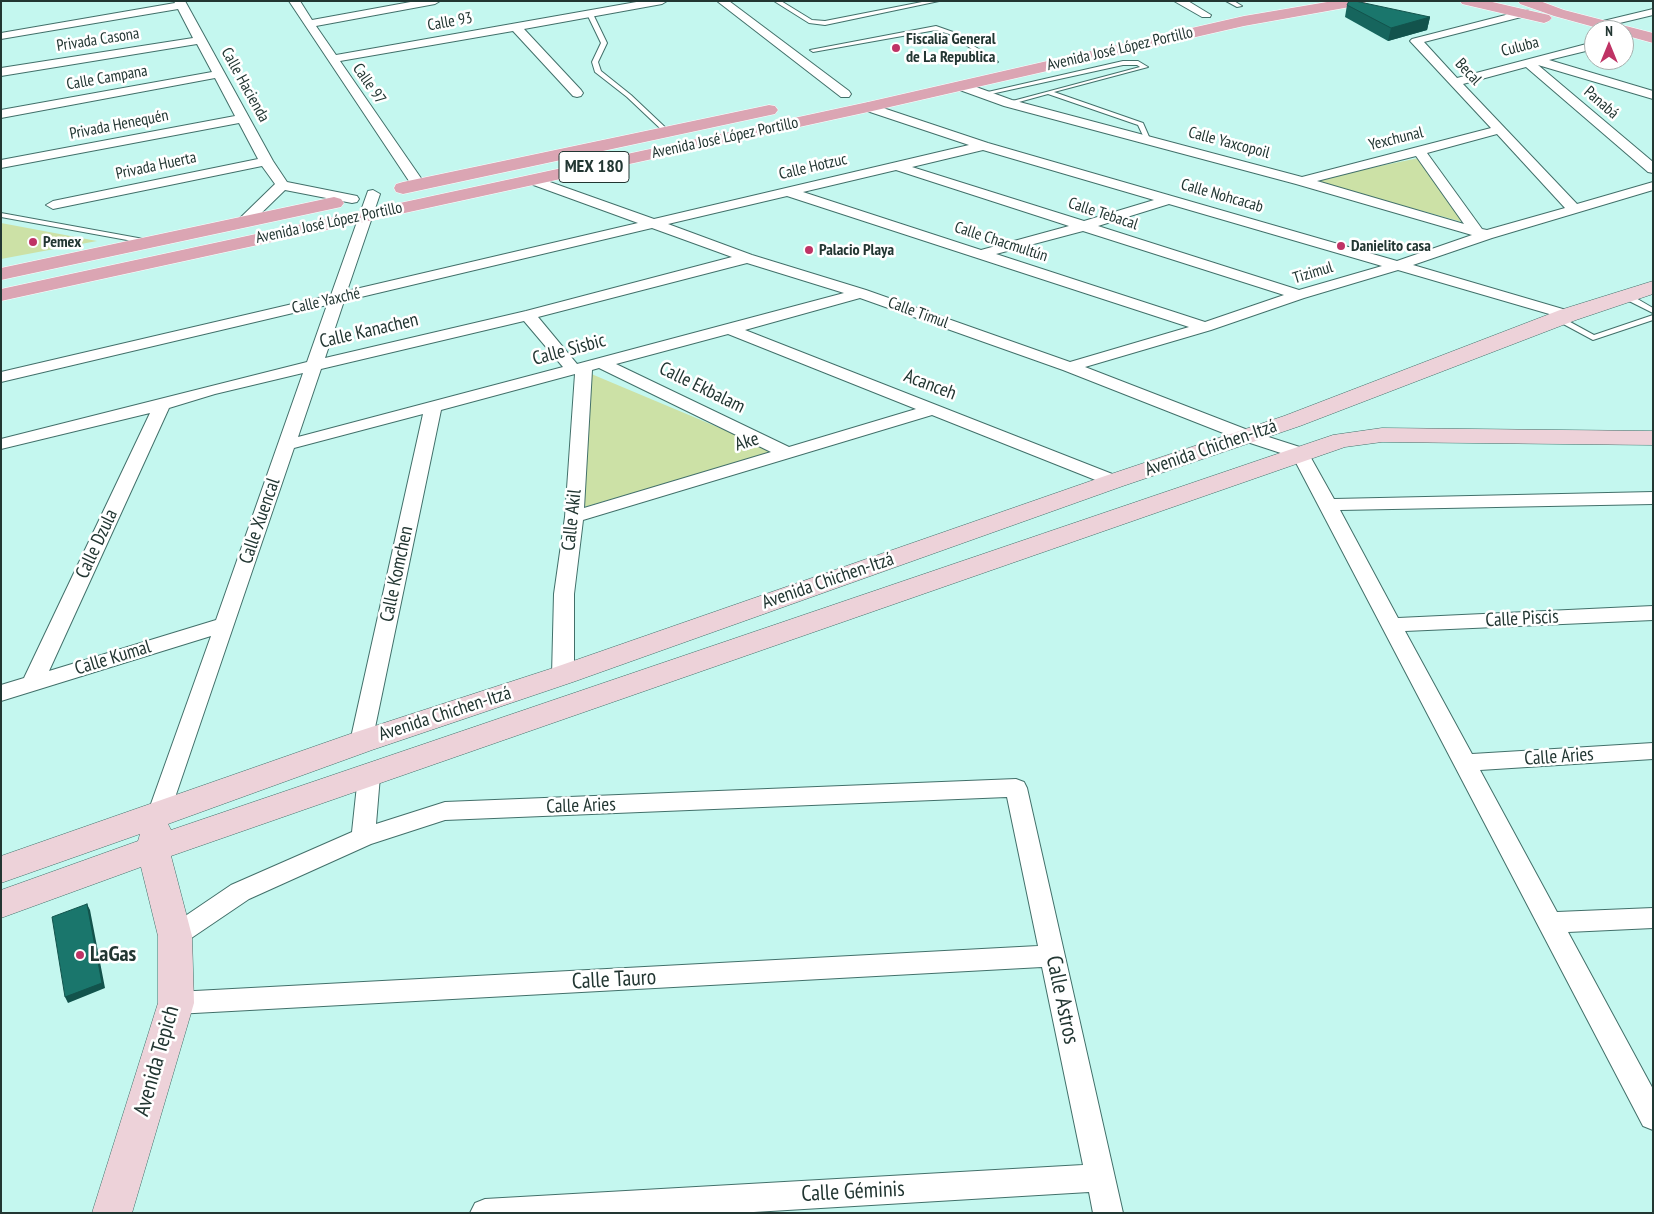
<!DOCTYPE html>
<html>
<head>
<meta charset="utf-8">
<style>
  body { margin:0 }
  #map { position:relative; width:1654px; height:1214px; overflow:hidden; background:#c4f7ef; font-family:"PT Sans Narrow",sans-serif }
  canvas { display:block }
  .frame { position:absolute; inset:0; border:2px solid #223632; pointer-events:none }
  .north { position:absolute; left:1584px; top:20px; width:50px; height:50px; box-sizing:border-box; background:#fff; border:1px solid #a7afad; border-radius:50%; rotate:0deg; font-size:14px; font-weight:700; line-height:20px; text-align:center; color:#223632 }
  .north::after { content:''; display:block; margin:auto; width:18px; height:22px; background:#bf3365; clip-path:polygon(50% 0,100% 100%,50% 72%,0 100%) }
</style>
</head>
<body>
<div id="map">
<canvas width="1654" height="1214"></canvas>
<div class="frame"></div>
<div class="north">N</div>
</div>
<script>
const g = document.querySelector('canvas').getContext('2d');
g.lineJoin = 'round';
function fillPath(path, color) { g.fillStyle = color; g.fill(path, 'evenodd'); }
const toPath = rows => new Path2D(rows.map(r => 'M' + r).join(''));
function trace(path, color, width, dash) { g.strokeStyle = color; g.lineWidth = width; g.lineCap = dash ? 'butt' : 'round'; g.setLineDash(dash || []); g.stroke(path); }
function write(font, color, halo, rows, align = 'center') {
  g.font = font + ' "PT Sans Narrow",sans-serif'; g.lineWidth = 5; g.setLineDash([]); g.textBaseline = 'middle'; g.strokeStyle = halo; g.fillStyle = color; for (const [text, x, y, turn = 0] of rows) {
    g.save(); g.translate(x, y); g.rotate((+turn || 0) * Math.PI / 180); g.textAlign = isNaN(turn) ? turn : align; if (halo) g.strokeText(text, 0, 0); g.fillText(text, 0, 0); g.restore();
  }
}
fillPath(toPath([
  [1419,158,1466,223,1310,180],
  [1,223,97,241,1,259],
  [589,373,777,452,584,507]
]), '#cce1a6');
const lane = toPath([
  [774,1,781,1,812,20,825,21,927,1,939,1,825,25,809,23,774,1],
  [1226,1,1234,1,1242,6,1237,7,1226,1],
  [590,12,593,14,607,43,598,62,601,71,631,95,667,129,667,131,663,131,627,97,595,72,592,62,601,43,587,14,590,12],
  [936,26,953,32,998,62,993,63,949,34,936,30,813,52,810,50,936,26],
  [1123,61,1138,61,1148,67,1054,92,1143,123,1150,139,1149,140,1145,140,1138,125,1048,94,1008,105,1005,103,1140,67,1137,65,1123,65,982,96,979,94,1123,61],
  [1,213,149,240,153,242,149,244,1,217,1,213],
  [1623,294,1629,294,1653,308,1653,313,1623,298,1623,294],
  [1653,315,1653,320,1593,340,1554,319,1555,317,1561,317,1594,335,1653,315]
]);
const street = toPath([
  [174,1,185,1,273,161,287,182,357,196,359,199,357,202,352,203,285,190,249,225,239,225,237,222,239,219,275,184,262,166,53,209,46,205,53,201,258,159,239,123,1,168,1,160,235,116,215,78,1,118,1,110,212,72,197,44,1,76,1,68,193,38,178,9,1,39,1,33,175,3,174,1],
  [289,1,300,1,312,20,416,1,440,1,435,4,316,26,336,55,642,1,667,1,662,4,524,29,581,90,583,93,581,96,577,97,573,96,513,31,340,61,425,184,418,188,413,187,289,1],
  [717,1,729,1,849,91,851,94,849,97,841,97,717,1],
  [1174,1,1188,1,1211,15,1210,17,1202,17,1174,1],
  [1653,9,1653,15,1603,27,1597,24,1599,22,1653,9],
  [1525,10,1529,11,1530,13,1529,15,1424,42,1457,78,1594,42,1594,49,1549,60,1653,91,1653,99,1538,65,1653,162,1653,173,1648,172,1526,67,1463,84,1577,204,1653,182,1653,190,1492,238,1413,265,1573,312,1576,315,1573,318,1563,318,1398,270,1304,298,1211,330,1085,367,1253,432,1306,449,1334,499,1653,492,1653,504,1340,510,1398,618,1653,606,1653,620,1405,631,1472,754,1653,743,1653,759,1480,770,1557,912,1653,908,1653,928,1568,932,1653,1089,1653,1130,1643,1126,1293,457,1241,440,1063,370,860,298,745,330,1120,477,1123,481,1120,485,1114,486,1108,485,932,415,583,520,574,594,574,675,570,680,563,682,556,680,552,675,554,594,565,517,575,374,441,410,372,742,369,748,361,750,353,748,350,742,423,414,294,448,167,821,159,824,151,821,147,815,211,636,1,701,1,685,24,678,150,413,1,449,1,439,307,362,327,305,1,382,1,372,331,295,368,191,373,190,380,194,347,291,638,223,528,183,526,180,528,177,533,176,654,219,969,145,864,110,862,107,868,103,988,143,1397,261,1472,235,1296,184,1004,106,957,89,955,86,961,82,965,83,1012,100,1302,177,1491,128,1410,41,1412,39,1525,10],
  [1497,134,1565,208,1487,230,1482,229,1427,153,1497,134],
  [983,150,1154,200,1084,221,912,167,983,150],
  [1416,156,1464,224,1317,181,1416,156],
  [896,170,1069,226,981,250,803,192,896,170],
  [787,196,1189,327,1070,362,866,290,752,255,668,224,787,196],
  [1169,204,1382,266,1299,290,1098,226,1169,204],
  [652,228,732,257,526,311,325,358,344,301,652,228],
  [1083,231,1284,295,1205,322,996,254,1083,231],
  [747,263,844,293,577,364,538,317,747,263],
  [524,321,563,367,298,437,321,369,524,321],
  [728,334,916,409,789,447,616,364,728,334],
  [599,368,771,452,584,508,592,370,599,368],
  [303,373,216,620,49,671,169,408,215,394,303,373],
  [369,767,377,770,380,776,376,824,445,802,1016,779,1024,782,1027,788,1123,1213,1093,1213,1089,1192,737,1213,470,1213,475,1203,485,1199,1083,1165,1042,967,176,1014,167,1011,163,1003,167,995,176,992,1038,946,1007,797,445,820,371,844,249,899,184,943,175,946,166,943,162,936,166,929,231,885,352,832,358,776,361,770,369,767]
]);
const secondary = toPath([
  [1653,281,1653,294,1576,320,1300,426,1123,486,573,682,372,750,168,824,171,830,1333,435,1382,428,1653,431,1653,445,1382,442,1345,447,171,856,192,936,194,1003,132,1213,92,1213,158,1003,158,936,141,867,1,918,1,890,138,841,140,834,1,883,1,856,350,734,553,668,1105,476,1284,416,1560,310,1653,281]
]);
const primary = toPath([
  [1333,1,1368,1,1361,5,1244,26,868,112,1,301,1,289,868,102,1244,16,1333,1],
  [1460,1,1488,1,1549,15,1552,18,1549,21,1544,23,1462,4,1460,1],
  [1518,1,1540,1,1564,10,1653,33,1653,43,1624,35,1624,30,1605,30,1554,16,1520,4,1518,1],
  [769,105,775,106,778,110,775,114,403,194,396,192,394,188,396,184,403,182,769,105],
  [334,197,341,199,344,203,341,207,1,280,1,268,334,197]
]);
trace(lane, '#42706a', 2);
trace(street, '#42706a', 2);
trace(secondary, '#42706a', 1);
trace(primary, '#fff', 1);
fillPath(lane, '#fff');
fillPath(street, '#fff');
fillPath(secondary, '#edd2d9');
fillPath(primary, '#dba5b3');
fillPath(toPath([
  [1347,5,1430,17,1427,30,1388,41,1345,17]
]), '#16655d');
fillPath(toPath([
  [1430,17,1427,30,1388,41,1391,28],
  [87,904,90,910,105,988,68,1003,65,997]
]), '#12534c');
const building = toPath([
  [1349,1,1355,1,1430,17,1391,28,1347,5,1349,1],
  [87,904,102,983,65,997,52,917,87,904]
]);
fillPath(building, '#1a766c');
trace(building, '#12534c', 1);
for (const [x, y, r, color] of [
  [896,48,5,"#bf3365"],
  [33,242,5,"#bf3365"],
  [1341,246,5,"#bf3365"],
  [809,250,5,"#bf3365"],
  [80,955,5,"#bf3365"]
]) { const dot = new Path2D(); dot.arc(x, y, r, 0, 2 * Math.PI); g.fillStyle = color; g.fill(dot); trace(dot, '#fff', 2); }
write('16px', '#223632', '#fff', [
  ["Calle 93",450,22,-10],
  ["Privada Casona",98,40,-9],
  ["Culuba",1520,47,-15],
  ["Avenida José López Portillo",1120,49,-13],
  ["Becal",1468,72,47],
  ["Calle Campana",107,78,-10],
  ["Calle 97",369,84,55],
  ["Calle Hacienda",245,85,61],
  ["Panabá",1601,103,41],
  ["Privada Henequén",119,125,-11],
  ["Avenida José López Portillo",725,138,-12],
  ["Yexchunal",1396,139,-14],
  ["Calle Yaxcopoil",1229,143,15],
  ["Privada Huerta",156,166,-12],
  ["Calle Hotzuc",813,167,-13],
  ["Calle Nohcacab",1222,196,16],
  ["Calle Tebacal",1103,214,18],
  ["Avenida José López Portillo",329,223,-12],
  ["Calle Chacmultún",1001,242,18],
  ["Tizimul",1313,273,-17],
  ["Calle Yaxché",326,301,-13],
  ["Calle Timul",918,313,20]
]);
write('bold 16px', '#223632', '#fff', [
  ["Fiscalia General",906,39],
  ["de La Republica",906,57],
  ["Pemex",43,242],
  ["Danielito casa",1351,246],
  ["Palacio Playa",819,250]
], 'left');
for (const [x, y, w] of [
  [594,167,70]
]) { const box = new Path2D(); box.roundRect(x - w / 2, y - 15.5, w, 31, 4); g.fillStyle = '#fff'; g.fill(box); trace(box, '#223632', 1); }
write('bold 18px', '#223632', null, [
  ["MEX 180",594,167]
]);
write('19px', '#223632', '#fff', [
  ["Calle Kanachen",369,331,-13],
  ["Calle Sisbic",569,350,-15],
  ["Acanceh",930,385,21],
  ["Calle Ekbalam",702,388,26],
  ["Ake",747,442,-17],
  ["Avenida Chichen-Itzá",1211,448,-19],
  ["Calle Akil",572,520,-84],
  ["Calle Xuencal",260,521,-71],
  ["Calle Dzula",97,544,-65],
  ["Calle Komchen",397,574,-78],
  ["Avenida Chichen-Itzá",828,581,-19],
  ["Calle Piscis",1522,619,-3],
  ["Calle Kumal",113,658,-17],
  ["Avenida Chichen-Itzá",445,714,-18],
  ["Calle Aries",1559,757,-4],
  ["Calle Aries",581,806,-2]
]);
write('bold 22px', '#223632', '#fff', [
  ["LaGas",90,955]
], 'left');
write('22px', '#223632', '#fff', [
  ["Calle Tauro",614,980,-3],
  ["Calle Astros",1062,1000,78],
  ["Avenida Tepich",157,1061,-74],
  ["Calle Géminis",853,1192,-3]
]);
</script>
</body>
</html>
